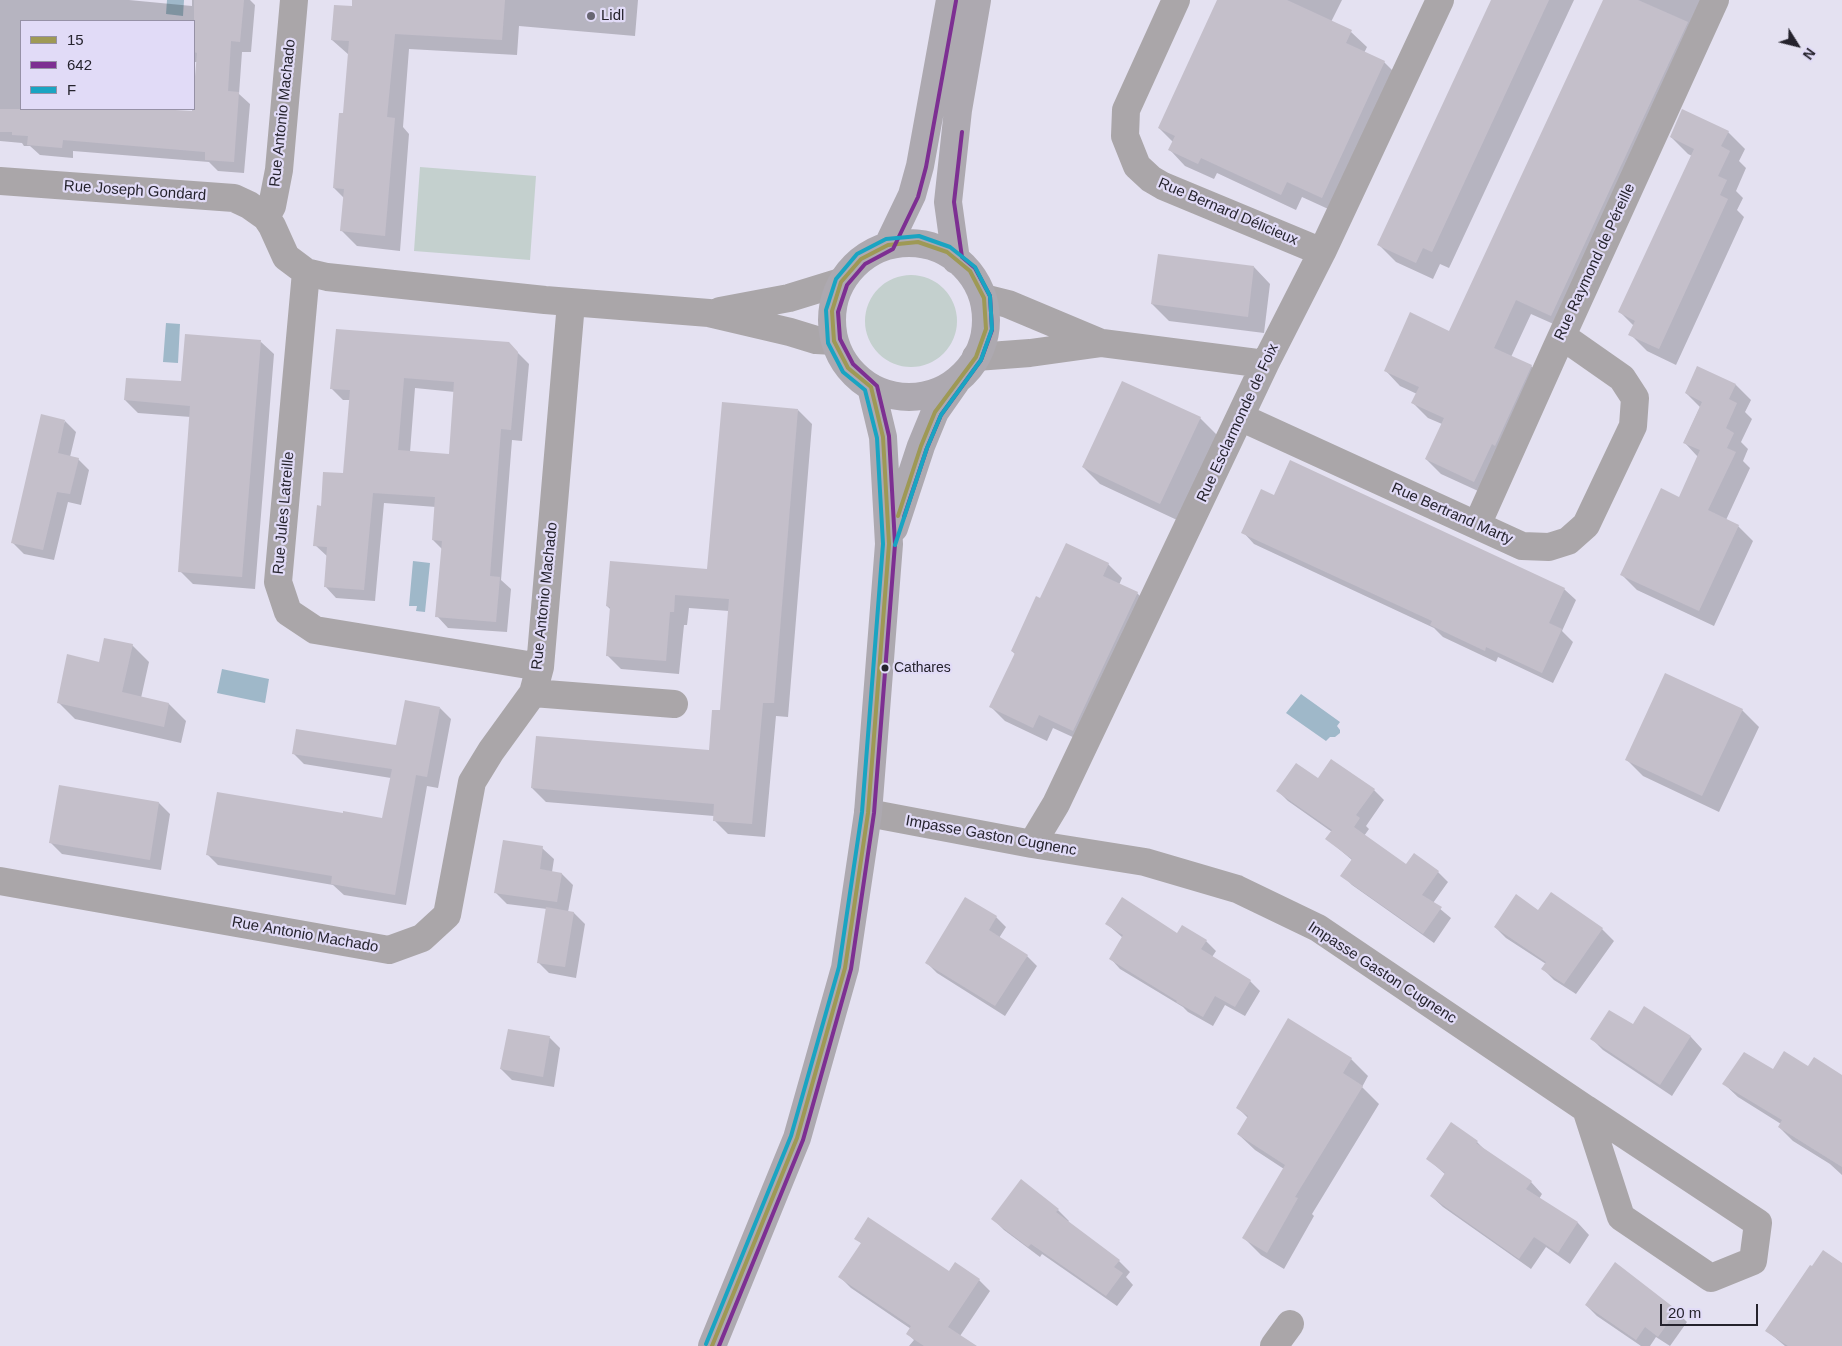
<!DOCTYPE html>
<html>
<head>
<meta charset="utf-8">
<style>
  body { margin:0 }
  #map { position:relative; width:1842px; height:1346px; overflow:hidden; background:#e4e1f1; font-family:Arial,sans-serif }
  canvas { display:block }
  .legend { position:absolute; left:20px; top:20px; width:175px; height:90px; box-sizing:border-box; background:#e1dbf7; border:1px solid #9691a6; margin:0; padding:6px 9px; list-style:none; font-size:15px; color:#25232d }
  .legend li { display:flex; align-items:center; gap:10px; height:25px }
  .legend b { width:25px; border:1px solid #9691a6 }
  .north { position:absolute; left:1772px; top:20px; width:50px; height:50px; -webkit-text-stroke:4px #e1dbf7; paint-order:stroke; rotate:126deg; font-size:14px; font-weight:700; line-height:20px; text-align:center; color:#25232d }
  .north::after { content:''; display:block; margin:auto; width:18px; height:22px; background:#25232d; clip-path:polygon(50% 0,100% 100%,50% 72%,0 100%) }
  .scale { position:absolute; left:1660px; top:1304px; width:98px; height:22px; box-sizing:border-box; border:2px solid #25232d; border-top:0; padding-left:6px; font-size:15px; line-height:18px; white-space:nowrap; color:#25232d; -webkit-text-stroke:4px #e1dbf7; paint-order:stroke }
</style>
</head>
<body>
<div id="map">
<canvas width="1842" height="1346"></canvas>
<ul class="legend">
<li><b style="height:6px;background:#9e9955"></b>15</li>
<li><b style="height:6px;background:#7d2f92"></b>642</li>
<li><b style="height:6px;background:#1aa4c2"></b>F</li>
</ul>
<div class="north">N</div>
<div class="scale">20 m</div>
</div>
<script>
const g = document.querySelector('canvas').getContext('2d');
g.lineJoin = 'round';
function fillPath(path, color) { g.fillStyle = color; g.fill(path, 'evenodd'); }
const toPath = rows => new Path2D(rows.map(r => 'M' + r).join(''));
function trace(path, color, width, dash) { g.strokeStyle = color; g.lineWidth = width; g.lineCap = dash ? 'butt' : 'round'; g.setLineDash(dash || []); g.stroke(path); }
function write(font, color, halo, rows, align = 'center') {
  g.font = font + ' Arial,sans-serif'; g.lineWidth = 4.5; g.setLineDash([]); g.textBaseline = 'middle'; g.strokeStyle = halo; g.fillStyle = color; for (const [text, x, y, turn = 0] of rows) {
    g.save(); g.translate(x, y); g.rotate((+turn || 0) * Math.PI / 180); g.textAlign = isNaN(turn) ? turn : align; if (halo) g.strokeText(text, 0, 0); g.fillText(text, 0, 0); g.restore();
  }
}
fillPath(toPath([
  [420,167,536,176,530,260,414,251],
  '865 321a46 46 0 1 1 92 0a46 46 0 1 1-92 0Z'
]), '#c4d0ce');
fillPath(toPath([
  [167,0,184,0,183,16,166,14],
  [166,323,180,324,178,363,163,362],
  [413,561,430,563,425,612,416,611,417,606,409,606],
  [222,669,269,679,265,703,217,693],
  [1301,694,1340,722,1337,726,1340,730,1340,733,1335,737,1330,737,1326,741,1286,713]
]), '#9fb8c9');
fillPath(toPath([
  [0,0,129,0,192,6,192,0,250,0,255,5,251,52,242,52,239,94,250,104,244,173,218,171,209,162,73,151,73,158,40,155,30,146,24,146,22,143,0,141],
  [21,21,194,21,194,62,198,62,193,113,155,109,21,109],
  [354,0,638,0,635,36,519,26,517,55,409,49,403,127,409,134,400,251,357,246,342,231,344,198,334,188,344,114,349,55,332,40,353,8],
  [1219,0,1342,0,1331,22,1351,32,1367,47,1364,53,1384,62,1400,78,1337,213,1302,197,1296,210,1217,173,1214,179,1185,166,1170,150,1173,142,1159,128],
  [1493,0,1574,0,1449,268,1440,264,1433,279,1396,262,1379,245],
  [1604,0,1720,0,1567,330,1531,314,1511,357,1531,366,1546,381,1489,496,1441,474,1426,459,1442,424,1428,418,1413,403,1417,394,1400,386,1385,370,1450,332],
  [1728,132,1745,149,1739,161,1746,168,1736,191,1743,198,1737,210,1744,217,1676,365,1647,351,1630,334,1634,326,1620,312,1692,156,1688,154,1671,137],
  [1254,267,1270,284,1264,333,1169,321,1152,304],
  [261,342,274,354,255,589,193,584,180,571,191,417,138,413,125,400,182,382],
  [508,343,529,364,522,441,512,440,501,580,511,589,507,632,448,628,437,616,442,549,433,540,436,507,384,503,375,601,336,598,325,586,328,557,315,545,322,507,344,475,350,400,343,400,331,388],
  [415,388,455,392,450,455,410,452],
  [1736,385,1751,400,1745,412,1752,419,1741,442,1748,449,1743,461,1750,468,1726,520,1738,526,1753,541,1714,626,1637,590,1622,575,1680,498,1698,457,1684,442,1700,407,1686,393],
  [798,410,812,424,788,717,776,716,765,837,728,834,714,820,714,816,546,802,532,788,710,751,721,712,729,611,689,608,687,625,684,625,679,674,621,669,607,655,611,610,607,606,708,571],
  [1200,418,1217,435,1177,520,1100,484,1083,467],
  [65,421,76,432,70,457,78,459,89,470,81,505,68,502,54,560,24,554,12,542],
  [1274,497,1564,589,1576,600,1562,631,1573,642,1553,683,1498,657,1496,662,1443,637,1434,628,1254,544,1243,532],
  [1108,564,1122,578,1119,585,1137,593,1151,607,1088,744,1053,728,1047,741,1005,721,991,707,1015,654,1012,651,1041,600],
  [132,645,149,662,141,698,169,704,186,721,181,743,75,719,58,702,100,663],
  [440,708,451,719,438,788,427,786,406,905,344,895,333,885,218,865,207,854,344,815,383,819,391,778,304,764,293,753,397,746],
  [1742,710,1759,727,1719,812,1643,776,1626,759],
  [1318,780,1374,790,1384,800,1366,826,1369,829,1364,836,1406,865,1438,872,1448,882,1433,903,1451,918,1434,943,1352,885,1342,875,1352,860,1327,839,1332,832,1288,801,1278,791],
  [159,803,170,814,161,870,62,854,51,843],
  [542,848,554,859,552,872,562,874,573,885,568,912,574,913,585,924,576,978,549,973,538,962,547,909,507,904,495,892],
  [1551,894,1602,929,1614,941,1576,994,1554,980,1543,969,1546,964,1506,938,1495,927,1539,912],
  [965,898,996,917,1006,927,999,938,1027,956,1037,966,1005,1016,937,973,927,963],
  [1107,924,1206,941,1216,951,1212,957,1250,981,1260,991,1245,1016,1225,1005,1213,1026,1188,1012,1183,1007,1120,969,1111,959,1123,938],
  [1645,1008,1691,1037,1702,1049,1672,1096,1603,1050,1592,1039,1633,1025],
  [1289,1020,1351,1059,1368,1076,1362,1087,1379,1104,1312,1214,1314,1216,1284,1269,1261,1255,1244,1238,1284,1169,1255,1150,1238,1134,1248,1118,1237,1107],
  [509,1030,550,1038,560,1048,554,1087,512,1080,501,1069],
  [1809,1068,1842,1077,1842,1175,1830,1164,1793,1141,1779,1127,1781,1124,1738,1097,1724,1084,1773,1071],
  [1477,1142,1488,1153,1531,1182,1542,1194,1539,1199,1578,1223,1589,1235,1570,1264,1546,1247,1531,1269,1443,1207,1431,1196,1446,1175,1428,1159],
  [1058,1210,1069,1221,1068,1222,1119,1261,1130,1272,1126,1277,1133,1285,1117,1306,1042,1254,1040,1257,1004,1230,993,1219],
  [856,1238,949,1273,956,1264,979,1280,990,1291,960,1336,969,1346,909,1346,914,1340,908,1334,911,1329,851,1288,840,1277,862,1244],
  [1842,1265,1842,1346,1785,1346,1767,1331],
  [1586,1305,1676,1311,1687,1322,1670,1346,1656,1337,1650,1346,1641,1346,1597,1316]
]), '#0003');
fillPath(toPath([
  [194,0,244,0,240,42,231,41,228,91,239,92,234,162,205,160,205,152,63,140,62,148,27,145,28,136,12,135,12,132,0,132,0,109,159,109,192,111,197,53,194,52],
  [352,0,505,0,502,40,395,34,387,117,395,118,385,236,340,231,344,189,333,188,339,113,343,113,349,41,331,40,334,5,352,6],
  [1217,0,1287,0,1352,30,1346,43,1385,61,1322,198,1287,182,1281,195,1201,158,1198,164,1168,150,1175,136,1158,128],
  [1491,0,1549,0,1432,252,1423,248,1416,263,1377,245],
  [1603,0,1638,0,1688,22,1551,316,1516,300,1494,348,1532,365,1495,446,1492,444,1474,482,1425,459,1444,418,1411,403,1419,387,1384,371,1410,312,1449,331],
  [1682,109,1729,131,1721,146,1730,151,1718,176,1727,180,1720,195,1728,199,1659,349,1628,335,1635,321,1618,312,1694,149,1670,137],
  [1158,254,1254,266,1248,317,1151,304],
  [336,329,509,342,518,352,511,430,501,429,490,576,500,577,496,622,435,617,442,541,432,540,435,497,373,493,364,590,324,587,327,547,313,546,317,505,321,506,323,472,343,473,350,390,330,389],
  [404,378,454,382,449,454,398,450],
  [185,334,261,340,242,577,178,572,190,406,124,400,126,378,181,381],
  [1697,366,1736,384,1729,399,1737,403,1726,428,1734,433,1727,448,1736,452,1708,510,1739,525,1699,611,1620,575,1661,488,1679,497,1700,450,1683,443,1702,402,1685,393],
  [1122,381,1201,417,1160,504,1082,467],
  [722,402,798,409,774,703,763,703,752,824,713,821,714,804,531,788,536,736,709,750,712,710,720,710,729,599,675,595,674,612,670,612,666,661,606,656,610,607,606,606,610,561,707,569],
  [41,414,65,420,58,453,79,458,70,494,57,492,43,550,11,543],
  [1290,460,1565,588,1549,623,1562,629,1542,673,1486,647,1485,651,1430,625,1432,621,1241,533,1261,489,1274,495],
  [1066,543,1109,563,1103,576,1138,592,1073,731,1039,715,1033,728,989,707,1015,653,1011,651,1036,596,1040,598],
  [104,638,133,644,122,692,169,703,164,727,57,703,67,654,99,662],
  [1665,673,1743,709,1702,796,1625,760],
  [405,700,440,707,427,777,416,775,395,895,331,884,332,876,206,855,217,792,343,813,343,811,382,818,392,769,292,754,296,729,396,745],
  [1331,759,1375,789,1356,815,1360,818,1354,827,1406,864,1414,853,1439,871,1422,895,1442,907,1423,934,1340,876,1352,859,1325,839,1332,830,1276,791,1296,763,1318,778],
  [59,785,159,802,150,860,49,843],
  [503,840,543,846,540,869,562,873,557,902,494,893],
  [1551,892,1603,928,1564,984,1541,969,1546,962,1494,927,1516,894,1538,910],
  [965,897,997,916,989,930,1028,955,995,1006,925,963],
  [1122,897,1177,933,1182,925,1207,940,1201,949,1251,980,1235,1007,1215,996,1203,1017,1176,1002,1177,1001,1109,959,1123,935,1105,924],
  [546,907,574,912,565,967,537,963],
  [1644,1006,1691,1036,1660,1085,1590,1039,1609,1010,1633,1024],
  [1288,1018,1352,1058,1343,1073,1363,1086,1295,1197,1298,1198,1267,1253,1242,1238,1285,1165,1237,1134,1248,1116,1236,1108],
  [508,1029,550,1036,543,1077,500,1069],
  [1784,1051,1808,1066,1814,1057,1842,1075,1842,1167,1778,1127,1782,1120,1722,1084,1744,1052,1773,1069],
  [1451,1122,1478,1141,1476,1143,1532,1181,1526,1189,1578,1222,1558,1253,1534,1237,1519,1259,1430,1196,1445,1173,1426,1159],
  [1021,1179,1059,1209,1056,1212,1120,1260,1114,1267,1123,1273,1106,1296,1031,1244,1028,1247,991,1219],
  [868,1217,949,1271,955,1262,980,1279,948,1327,977,1346,924,1346,906,1334,911,1326,838,1277,861,1243,854,1239],
  [1823,1250,1842,1263,1842,1346,1788,1346,1765,1331,1810,1265,1812,1266],
  [1615,1262,1677,1310,1658,1337,1645,1327,1636,1340,1585,1305]
]), '#c4bfca');
trace(toPath([
  [294,0,279,170,272,206,266,217,272,226,286,257,306,272,327,277,545,300,709,313,790,332,816,340,834,341],
  [1176,0,1126,110,1125,136,1137,166,1151,179,1163,186,1322,252],
  [0,181,234,198,249,205,266,217],
  [306,272,278,582,288,612,315,630,540,667],
  [984,298,1008,304,1101,343],
  [720,311,789,298,841,282],
  [976,357,1030,353,1102,343,1265,364],
  [1240,417,1522,546,1549,547,1568,541,1586,525,1633,426,1635,398,1622,378,1562,336],
  [1477,525,1555,351,1715,0],
  [533,693,674,704],
  [868,813,1032,844,1145,862,1237,889,1318,928,1586,1109,1621,1217,1711,1278,1753,1261,1758,1223,1586,1109],
  [1032,844,1056,804,1265,364,1322,252,1440,0],
  [0,881,389,950,422,938,447,915,472,782,491,751,533,693,540,667,571,303],
  [1274,1346,1290,1324]
]), '#aaa6a9', 28);
trace(toPath([
  '832 320a77 77 0 1 1 154 0a77 77 0 1 1-154 0Z',
  [888,245,912,195,920,166,950,0],
  [956,260,948,202,958,110,977,0],
  [894,528,921,446,935,412,956,382],
  [712,1346,797,1138,845,968,868,813,889,544,883,437,871,387]
]), '#ada9b0', 28);
trace(toPath([
  [871,387,848,368,834,341,832,311,841,282,861,259,888,245,918,242,947,252,970,271,984,298,986,329,976,357,935,412,921,446,898,516],
  [712,1346,797,1138,845,968,868,813,889,544,883,437,871,387]
]), '#9e9955', 4);
trace(toPath([
  [904,517,927,448,941,415,981,360,992,330,990,296,975,268,962,257,954,202,962,132],
  [719,1346,803,1140,851,969,874,813,895,544,889,436,877,386,853,364,840,339,838,312,847,285,865,264,893,249,918,197,926,167,956,1]
]), '#7d2f92', 4);
trace(toPath([
  [706,1344,791,1136,839,967,862,812,883,544,877,438,865,390,843,372,828,343,826,310,836,279,857,254,886,239,919,236,950,247,975,267,990,296,992,329,981,360,941,415,927,448,895,545]
]), '#1aa4c2', 4);
for (const [x, y, r, color] of [
  [591,16,5,"#686672"],
  [885,668,4.5,"#25232d"]
]) { const dot = new Path2D(); dot.arc(x, y, r, 0, 2 * Math.PI); g.fillStyle = color; g.fill(dot); trace(dot, '#e1dbf7', 2); }
write('14px', '#25232d', '#e1dbf7', [
  ["Cathares",894,668]
], 'left');
write('15px', '#25232d', '#e1dbf7', [
  ["Lidl",601,16]
], 'left');
write('15px', '#25232d', '#e1dbf7', [
  ["Rue Antonio Machado",283,113,-84],
  ["Rue Joseph Gondard",135,191,4],
  ["Rue Bernard Délicieux",1228,212,23],
  ["Rue Raymond de Péreille",1595,262,-65],
  ["Rue Esclarmonde de Foix",1238,423,-65],
  ["Rue Jules Latreille",284,513,-85],
  ["Rue Bertrand Marty",1452,514,24],
  ["Rue Antonio Machado",545,596,-84],
  ["Impasse Gaston Cugnenc",991,836,10],
  ["Rue Antonio Machado",305,935,10],
  ["Impasse Gaston Cugnenc",1382,973,33]
]);
</script>
</body>
</html>
